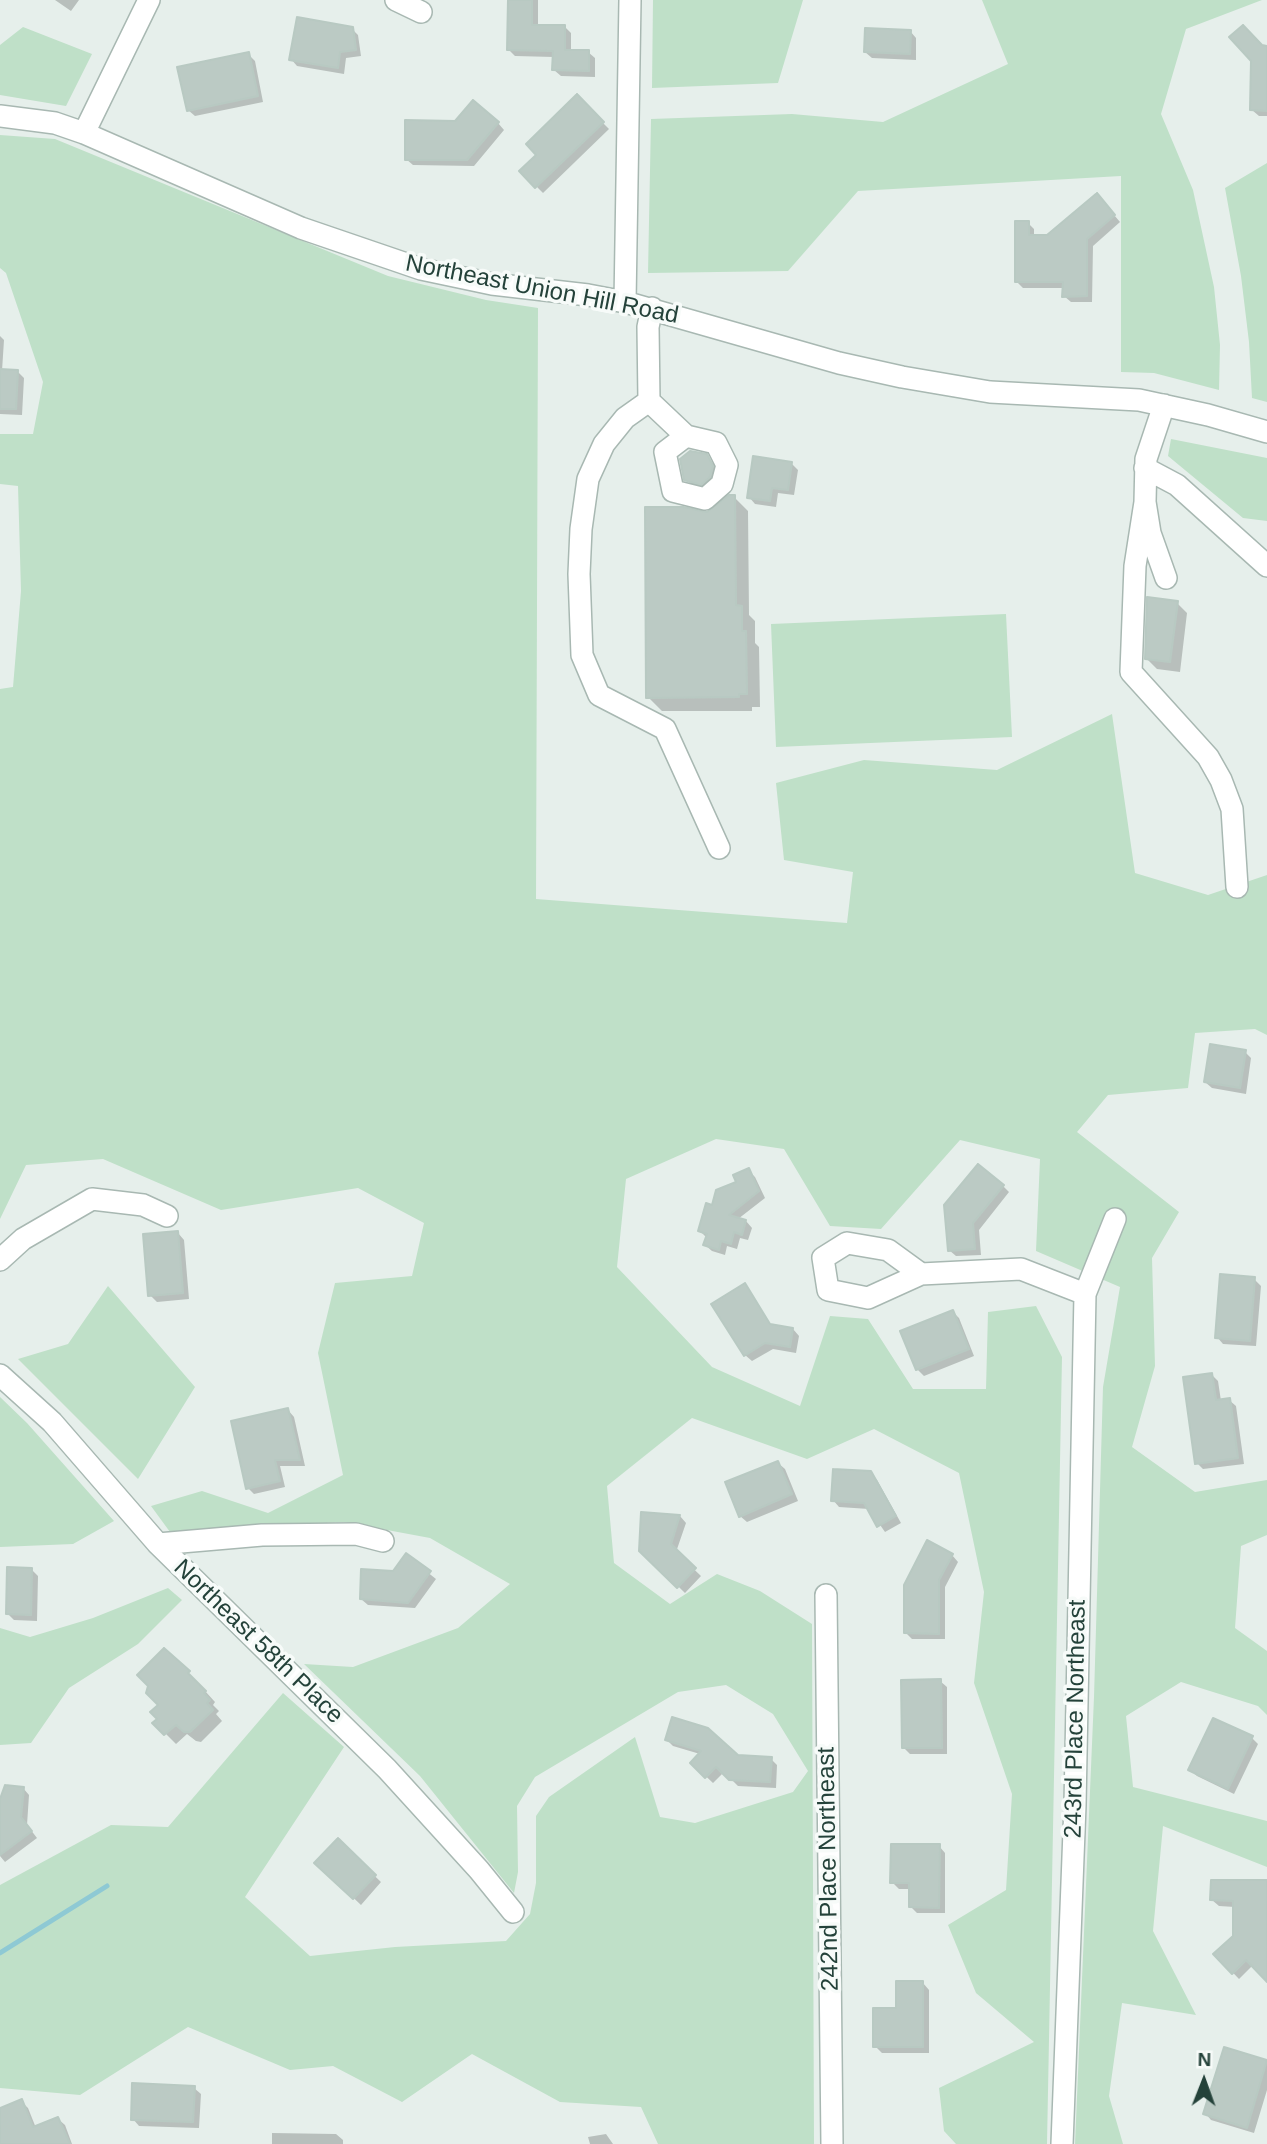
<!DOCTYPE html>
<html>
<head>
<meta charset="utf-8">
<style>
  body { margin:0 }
  #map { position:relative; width:1267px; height:2144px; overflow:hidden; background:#e6efeb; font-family:Helvetica,sans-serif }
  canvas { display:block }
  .north { position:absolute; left:1169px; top:2046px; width:70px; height:70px; -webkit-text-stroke:5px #f7fbf9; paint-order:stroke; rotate:1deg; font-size:19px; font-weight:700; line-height:28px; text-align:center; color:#24423a }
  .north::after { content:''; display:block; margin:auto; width:24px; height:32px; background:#24423a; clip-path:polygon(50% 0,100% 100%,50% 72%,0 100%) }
</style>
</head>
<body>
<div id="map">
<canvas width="1267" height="2144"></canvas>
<div class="north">N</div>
</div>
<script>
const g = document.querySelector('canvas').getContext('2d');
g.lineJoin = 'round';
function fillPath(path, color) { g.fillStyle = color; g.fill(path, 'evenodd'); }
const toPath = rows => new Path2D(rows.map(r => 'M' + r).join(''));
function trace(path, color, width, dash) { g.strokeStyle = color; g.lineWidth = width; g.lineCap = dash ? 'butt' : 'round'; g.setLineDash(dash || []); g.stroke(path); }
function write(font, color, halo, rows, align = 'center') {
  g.font = font + ' Helvetica,sans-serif'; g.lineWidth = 7; g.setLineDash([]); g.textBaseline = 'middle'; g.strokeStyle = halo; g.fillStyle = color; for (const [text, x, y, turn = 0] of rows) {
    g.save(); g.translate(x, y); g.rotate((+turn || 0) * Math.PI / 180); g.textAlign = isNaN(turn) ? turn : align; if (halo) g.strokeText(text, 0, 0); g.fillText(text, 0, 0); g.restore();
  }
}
fillPath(toPath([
  [653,0,803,0,778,83,652,88],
  [982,0,1262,0,1186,29,1161,114,1193,190,1214,287,1220,345,1219,390,1154,373,1121,372,1121,176,858,191,788,271,648,273,651,119,792,114,883,122,1008,64],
  [23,27,92,54,66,106,0,95,0,45],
  [0,135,55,139,388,276,486,300,538,308,536,899,847,923,853,872,784,860,776,783,864,760,997,770,1112,714,1135,873,1208,895,1267,875,1267,1035,1255,1029,1195,1033,1188,1088,1108,1095,1077,1132,1179,1212,1152,1258,1155,1366,1132,1447,1195,1492,1267,1480,1267,1535,1241,1546,1235,1628,1267,1651,1267,1715,1258,1706,1181,1682,1126,1716,1133,1787,1267,1821,1267,1867,1163,1826,1153,1931,1196,2015,1122,2003,1109,2096,1123,2144,1075,2144,1094,1697,1103,1387,1120,1287,1036,1251,1040,1159,960,1140,881,1229,830,1226,784,1149,716,1139,626,1179,617,1267,712,1367,800,1406,830,1316,868,1319,913,1389,986,1389,988,1312,1036,1306,1062,1357,1047,2144,956,2144,944,2131,939,2088,1034,2042,976,1993,948,1925,1006,1890,1012,1794,974,1683,984,1592,959,1473,874,1429,807,1459,692,1418,607,1486,614,1563,670,1604,717,1574,760,1591,812,1624,814,2144,658,2144,641,2107,560,2102,472,2054,402,2102,333,2066,290,2070,188,2027,80,2095,0,2088,0,1885,111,1825,168,1827,283,1693,344,1747,245,1897,310,1956,395,1947,506,1941,530,1914,536,1883,536,1816,549,1797,635,1737,660,1817,695,1823,793,1792,808,1771,773,1714,726,1685,678,1692,535,1777,517,1806,518,1872,514,1893,420,1776,304,1664,353,1667,458,1628,510,1584,430,1538,344,1522,170,1532,151,1506,202,1491,268,1513,343,1475,318,1353,335,1283,412,1276,424,1223,358,1188,221,1210,103,1159,26,1165,0,1219,0,689,13,687,21,591,18,486,0,484,0,434,33,434,43,382,6,273,0,268],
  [1267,163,1267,402,1252,398,1249,342,1241,276,1225,188],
  [1171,439,1267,458,1267,521,1243,518,1168,456],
  [1006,614,1012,737,776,747,771,624],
  [108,1286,195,1387,138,1479,18,1359,68,1344],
  [0,1397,27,1423,114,1521,73,1544,0,1547],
  [168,1588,182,1600,138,1644,69,1688,31,1743,0,1745,0,1628,30,1637,93,1618]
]), '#bfe0c8');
fillPath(toPath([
  [55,0,79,0,71,11],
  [509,0,538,0,538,26,565,27,571,33,571,51,588,52,595,58,595,77,561,76,554,70,554,57,515,56,509,50],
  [352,29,358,35,361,56,346,58,344,74,297,66,291,59],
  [910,31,916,38,916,60,872,58,865,52],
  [1262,47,1267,47,1267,116,1259,116,1252,110],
  [248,54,255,61,263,102,195,116,188,110],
  [577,97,609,129,543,193,521,171,538,155],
  [498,123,504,130,474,166,413,165,406,159],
  [1103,202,1120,222,1093,246,1092,302,1071,302,1064,296,1064,288,1023,288,1016,281,1028,223,1034,229,1034,237,1048,237],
  [0,336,4,340,2,371,17,371,24,378,22,415,0,414],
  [706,456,713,463,719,474,709,490,693,486,686,479],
  [791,463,798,470,794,495,778,493,776,507,755,504,749,497],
  [734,497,748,511,749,615,755,621,755,643,759,647,760,707,752,707,752,711,662,711,648,697,708,514],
  [1177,603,1187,613,1180,672,1157,669,1146,658],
  [1245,1052,1251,1058,1246,1094,1212,1088,1205,1082],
  [748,1170,755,1177,765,1198,738,1219,746,1221,752,1228,748,1240,740,1238,737,1249,727,1246,725,1255,712,1251,705,1245,707,1238,700,1231,713,1207],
  [1003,1186,1009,1192,979,1230,981,1255,956,1256,949,1250],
  [178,1233,184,1240,189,1299,157,1302,150,1295],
  [1254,1279,1261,1286,1256,1346,1223,1344,1217,1337],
  [744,1285,772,1326,793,1329,799,1336,796,1353,773,1349,752,1361,745,1355],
  [953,1312,959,1318,974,1356,924,1376,917,1369,902,1332],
  [1212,1375,1218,1381,1221,1401,1229,1400,1236,1406,1244,1464,1203,1469,1197,1463],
  [288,1410,294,1417,305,1466,280,1466,285,1487,254,1494,248,1488],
  [778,1463,785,1469,798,1501,747,1522,740,1516],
  [870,1473,877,1480,901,1523,885,1532,869,1509,839,1507,833,1500],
  [680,1516,686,1523,676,1552,701,1576,685,1593,641,1550],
  [952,1555,958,1562,945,1587,945,1639,912,1639,906,1633],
  [407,1556,436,1579,415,1608,368,1605,361,1599,394,1573],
  [31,1569,38,1576,37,1621,14,1620,8,1614],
  [185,1669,215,1702,213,1705,219,1711,216,1714,222,1721,201,1742,196,1741,187,1734,176,1744,155,1723,159,1719],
  [940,1681,947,1687,947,1754,910,1754,904,1748],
  [1252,1738,1258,1744,1234,1794,1197,1776,1190,1770],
  [667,1740,737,1757,771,1759,777,1765,776,1788,738,1786,724,1772,713,1783,692,1763,700,1754,673,1746],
  [23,1788,29,1795,27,1825,37,1838,5,1862,0,1856,0,1805],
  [338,1841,381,1882,361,1905,317,1863],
  [939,1846,945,1853,945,1913,917,1913,911,1907,911,1889,899,1889,892,1882],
  [1267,1882,1267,1979,1253,1965,1239,1979,1215,1954,1235,1936,1235,1907,1219,1906,1212,1900],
  [923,1983,929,1990,929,2053,882,2053,875,2046,898,2010],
  [1225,2049,1267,2062,1267,2090,1254,2133,1211,2120,1205,2113],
  [194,2088,201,2094,199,2128,139,2126,133,2119],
  [21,2101,28,2108,36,2128,58,2119,65,2125,72,2144,0,2144,0,2110],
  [272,2133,336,2134,343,2140,343,2144,272,2144],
  [606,2134,613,2144,590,2144,588,2137]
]), '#0003');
trace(toPath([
  [0,1953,107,1886]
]), '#8ec9d4', 5);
const building = toPath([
  [508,0,532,0,532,25,565,25,565,50,589,50,589,71,552,70,553,51,507,50,508,0],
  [297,17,353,27,356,50,340,52,338,68,289,60,297,17],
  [1243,25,1262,45,1267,46,1267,111,1250,110,1251,61,1229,37,1243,25],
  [865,28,911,30,910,54,864,52,865,28],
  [249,52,258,96,187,111,177,67,249,52],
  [577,94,604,122,535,188,519,171,536,155,526,144,577,94],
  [473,100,499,122,467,160,405,160,405,120,455,121,473,100],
  [1097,193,1115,215,1087,239,1087,296,1062,297,1063,282,1015,282,1015,221,1029,221,1029,235,1047,235,1097,193],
  [0,369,18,370,16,409,0,409,0,369],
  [690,451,707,454,713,466,710,477,701,485,684,480,680,459,690,451],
  [753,456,792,462,788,490,772,488,770,501,747,498,753,456],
  [729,495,735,495,736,605,742,606,742,631,746,631,747,694,739,694,739,697,646,698,645,507,683,507,707,512,729,495],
  [1147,597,1178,601,1170,662,1145,659,1147,597],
  [1210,1044,1246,1050,1240,1088,1204,1082,1210,1044],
  [978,1164,1004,1185,973,1223,975,1249,948,1251,944,1205,978,1164],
  [749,1168,759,1191,729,1215,746,1220,742,1235,734,1232,731,1244,721,1241,719,1250,703,1245,707,1234,698,1231,706,1203,712,1205,716,1190,736,1182,733,1175,749,1168],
  [178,1231,183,1293,148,1296,143,1234,178,1231],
  [1220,1274,1255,1277,1250,1341,1215,1338,1220,1274],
  [745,1283,770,1324,793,1328,790,1347,765,1343,744,1356,711,1304,745,1283],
  [953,1310,969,1349,916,1370,900,1331,953,1310],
  [1212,1373,1216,1400,1230,1398,1238,1458,1195,1464,1183,1377,1212,1373],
  [288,1408,300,1460,275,1460,280,1481,246,1489,231,1421,288,1408],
  [778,1461,792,1494,739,1517,725,1482,778,1461],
  [833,1469,871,1471,896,1516,877,1527,864,1503,831,1501,833,1469],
  [641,1512,680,1515,671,1544,696,1568,677,1588,639,1551,641,1512],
  [927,1540,953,1554,939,1580,939,1634,904,1633,904,1585,927,1540],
  [406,1553,431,1571,408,1603,360,1599,361,1569,393,1571,406,1553],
  [7,1567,32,1568,31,1615,6,1614,7,1567],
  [164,1648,190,1671,188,1673,206,1691,204,1693,210,1700,207,1703,213,1710,190,1732,184,1732,176,1725,164,1735,152,1723,157,1719,150,1712,158,1705,146,1693,148,1686,137,1675,164,1648],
  [941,1679,942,1748,902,1748,901,1680,941,1679],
  [672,1717,708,1728,738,1755,772,1757,770,1782,729,1780,716,1767,705,1778,690,1763,701,1751,665,1740,672,1717],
  [1213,1718,1253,1736,1228,1789,1188,1770,1213,1718],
  [5,1785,24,1787,21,1817,32,1831,0,1855,0,1799,5,1785],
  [338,1838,376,1875,353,1899,314,1863,338,1838],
  [891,1844,940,1844,939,1908,909,1907,909,1883,890,1883,891,1844],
  [1211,1880,1267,1880,1267,1982,1246,1960,1232,1974,1213,1954,1233,1936,1233,1901,1210,1900,1211,1880],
  [896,1981,923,1981,923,2047,873,2047,873,2008,896,2008,896,1981],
  [1224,2047,1267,2060,1247,2128,1203,2114,1224,2047],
  [132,2083,195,2086,193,2122,131,2120,132,2083],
  [22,2099,33,2127,58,2117,70,2144,0,2144,0,2108,22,2099]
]);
fillPath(building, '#bbcac4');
trace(building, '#b8c9c2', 2);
const minor = toPath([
  [396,0,421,12],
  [0,116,55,123,84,133,301,228,421,269,492,284,588,295,625,302,839,363,902,377,990,392,1139,400,1208,415,1267,432],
  [84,133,149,0],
  [625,302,630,0],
  [652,308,648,327,649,401,625,418,604,444,588,479,581,529,579,574,582,655,599,695,665,729,719,848],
  [649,401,686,436,716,443,727,465,722,484,705,499,673,491,665,452,686,436],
  [1164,405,1146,459,1145,502,1150,533,1166,578],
  [1145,468,1177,485,1267,566],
  [1145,502,1135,566,1131,672,1208,757,1221,780,1232,809,1237,887],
  [0,1260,23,1239,92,1199,143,1205,167,1216],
  [921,1274,868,1298,828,1290,823,1258,847,1243,888,1250,921,1274,1021,1269,1085,1294],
  [0,1375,52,1422,158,1544,387,1769,479,1870,513,1912],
  [158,1544,262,1535,356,1534,383,1541],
  [826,1595,832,2144],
  [1062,2144,1075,1805,1085,1294,1115,1219]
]);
trace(minor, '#a8b8b2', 24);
trace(minor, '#fff', 21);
write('24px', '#24423a', '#f7fbf9', [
  ["Northeast Union Hill Road",542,290,11],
  ["Northeast 58th Place",258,1642,44],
  ["243rd Place Northeast",1076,1719,-89],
  ["242nd Place Northeast",829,1869,-91]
]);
</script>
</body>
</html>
